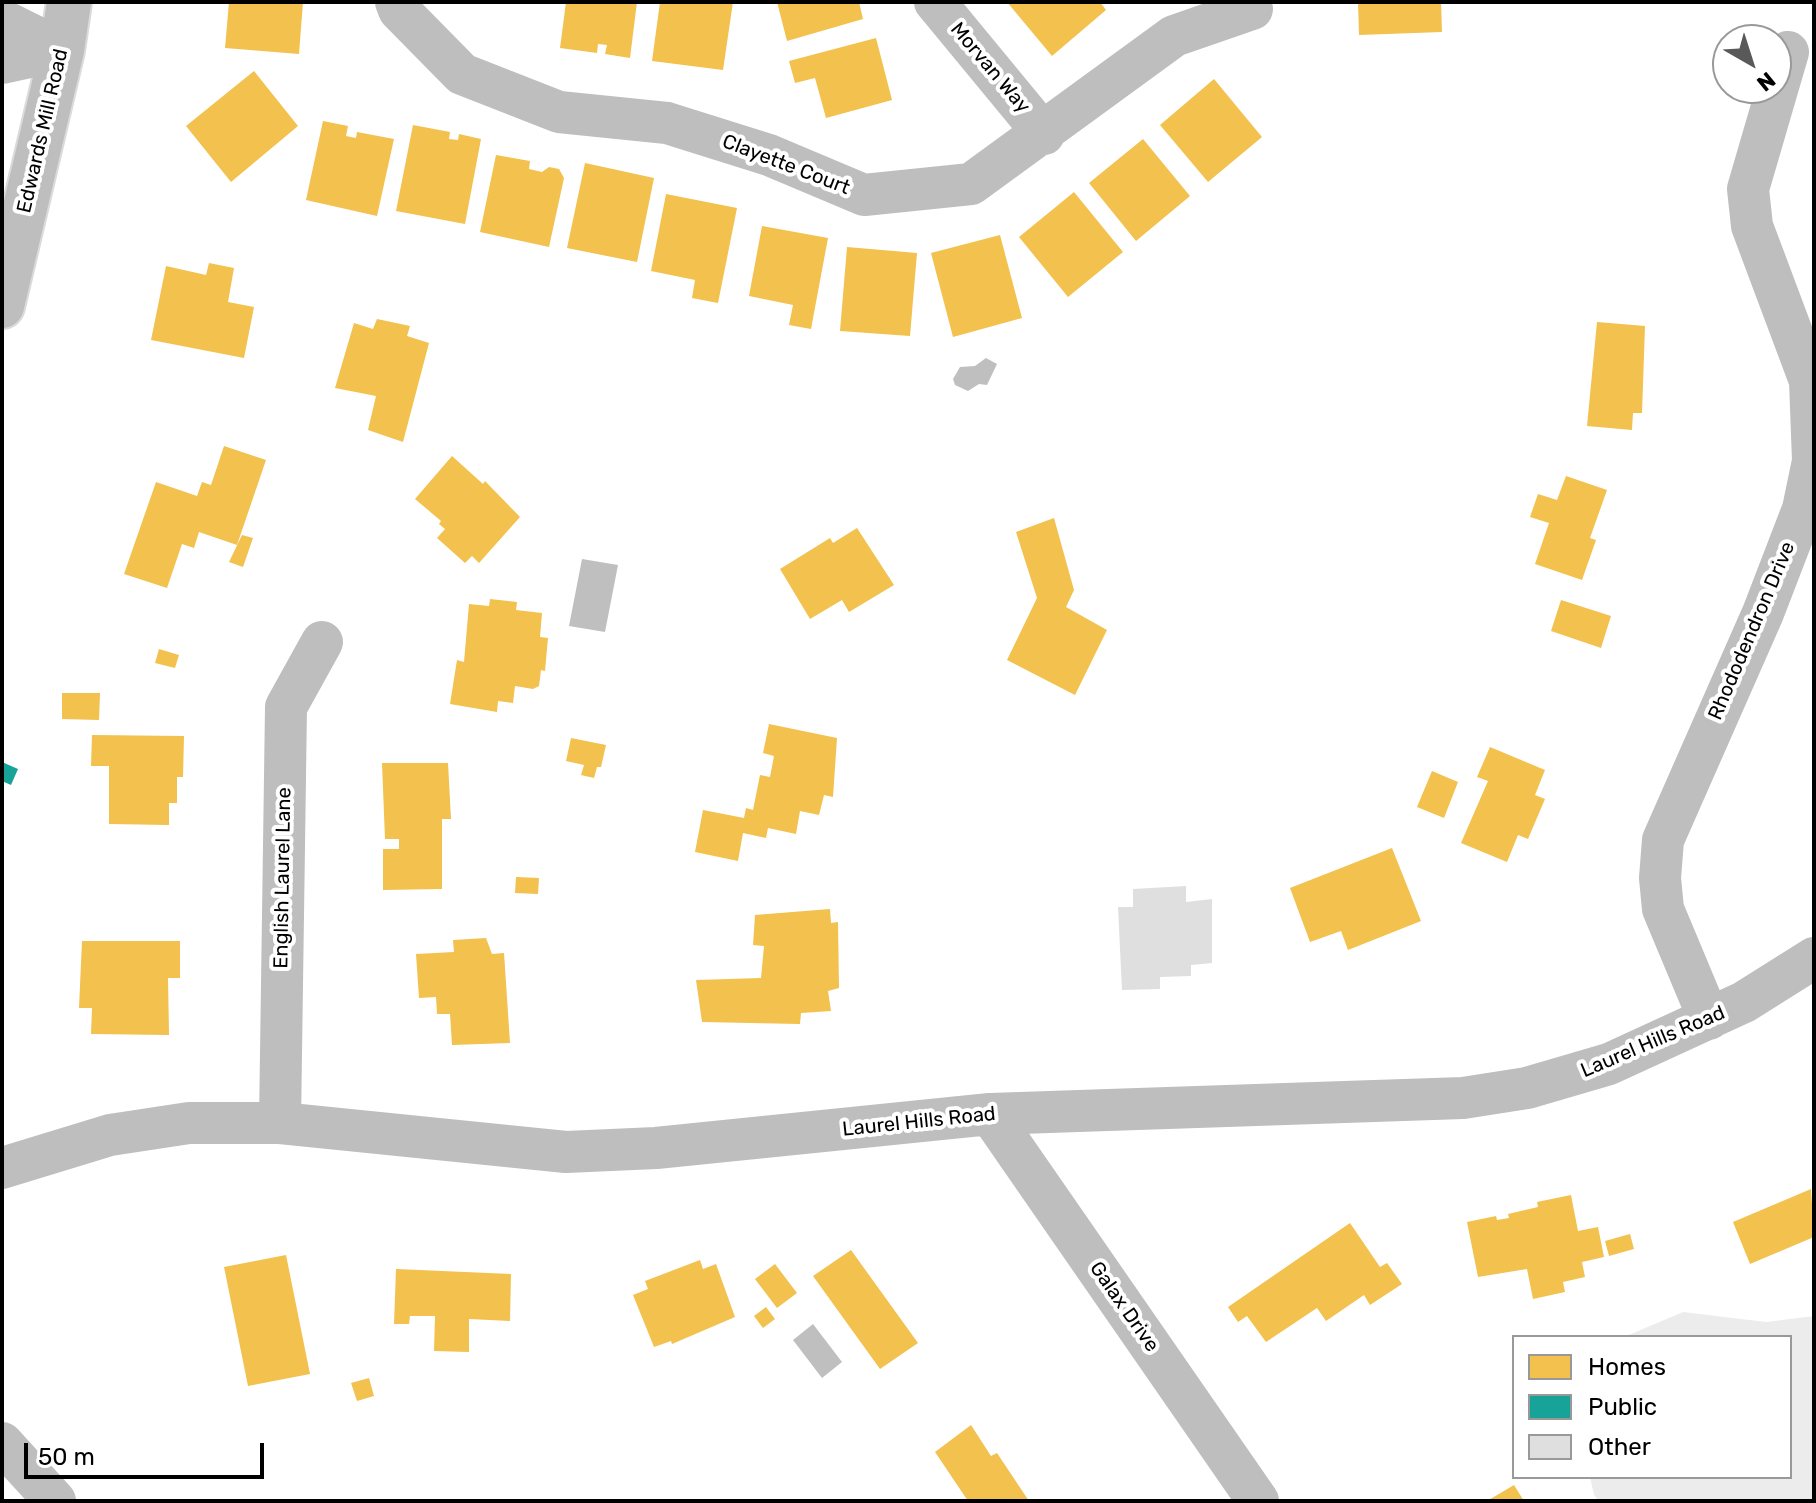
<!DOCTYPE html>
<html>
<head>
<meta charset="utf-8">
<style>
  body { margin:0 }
  #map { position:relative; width:1816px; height:1503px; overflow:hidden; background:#fff; font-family:Rubik,sans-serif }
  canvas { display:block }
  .frame { position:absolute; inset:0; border:4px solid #000; pointer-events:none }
  .legend { position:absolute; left:1512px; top:1335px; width:280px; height:144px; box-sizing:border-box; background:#fff; border:2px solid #999; margin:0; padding:10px 14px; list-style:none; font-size:24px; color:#000 }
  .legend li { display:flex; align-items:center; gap:16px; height:40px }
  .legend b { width:40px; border:2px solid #999 }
  .north { position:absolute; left:1712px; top:24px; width:80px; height:80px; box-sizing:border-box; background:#fff; border:2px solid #999; border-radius:50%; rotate:141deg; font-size:22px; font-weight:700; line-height:32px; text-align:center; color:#000 }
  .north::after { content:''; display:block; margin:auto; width:28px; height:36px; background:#595959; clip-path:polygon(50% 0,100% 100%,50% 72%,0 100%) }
  .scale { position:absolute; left:24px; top:1443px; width:240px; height:36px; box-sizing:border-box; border:4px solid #000; border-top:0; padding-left:10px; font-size:24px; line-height:28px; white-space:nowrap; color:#000; -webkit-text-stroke:6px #fff; paint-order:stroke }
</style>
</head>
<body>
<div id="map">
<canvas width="1816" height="1503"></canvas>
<div class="frame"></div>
<ul class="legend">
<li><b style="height:22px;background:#f2c14e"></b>Homes</li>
<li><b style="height:22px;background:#17a398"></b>Public</li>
<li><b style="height:22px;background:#dfdfdf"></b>Other</li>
</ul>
<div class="north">N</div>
<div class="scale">50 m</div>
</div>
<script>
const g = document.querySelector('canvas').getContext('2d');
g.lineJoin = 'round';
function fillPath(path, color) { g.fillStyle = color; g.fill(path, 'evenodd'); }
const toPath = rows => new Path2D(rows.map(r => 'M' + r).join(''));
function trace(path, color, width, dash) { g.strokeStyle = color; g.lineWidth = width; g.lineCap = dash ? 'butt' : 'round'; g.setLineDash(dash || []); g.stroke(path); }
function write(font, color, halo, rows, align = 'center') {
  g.font = font + ' Rubik,sans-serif'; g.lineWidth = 8; g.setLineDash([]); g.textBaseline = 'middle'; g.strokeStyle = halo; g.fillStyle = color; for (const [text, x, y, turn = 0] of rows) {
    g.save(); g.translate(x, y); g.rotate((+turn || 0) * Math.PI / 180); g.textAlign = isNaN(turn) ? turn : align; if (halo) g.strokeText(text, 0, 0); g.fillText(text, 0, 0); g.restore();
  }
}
fillPath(toPath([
  [1683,1312,1766,1322,1814,1316,1814,1501,1599,1501,1594,1495,1590,1477,1790,1477,1790,1337,1624,1337]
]), '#ececec');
fillPath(toPath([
  [986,358,997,364,987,385,979,384,968,391,955,385,953,379,960,367,975,366],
  [582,559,618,565,605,632,569,626],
  [813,1324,842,1362,822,1378,793,1340]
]), '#bfbfbf');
fillPath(toPath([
  [229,2,303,2,299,54,225,48],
  [566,2,637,2,630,58,605,54,607,45,598,44,597,53,560,48],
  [660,2,733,2,723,70,652,61],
  [777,2,859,2,863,19,787,41],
  [1007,2,1100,2,1106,10,1052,56],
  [1358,2,1441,2,1442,32,1359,35],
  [876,38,892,100,826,118,815,78,795,83,789,61],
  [254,71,298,126,231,182,186,126],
  [1214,79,1262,137,1208,182,1160,125],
  [323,121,348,126,346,136,356,138,357,132,394,139,377,216,306,200],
  [413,125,450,132,449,139,458,140,459,134,481,139,465,224,396,211],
  [1143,139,1190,196,1136,241,1089,183],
  [496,155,530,161,529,169,542,172,549,167,559,169,564,178,549,247,480,232],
  [585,163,654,178,637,262,567,248],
  [1074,192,1123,252,1068,297,1019,237],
  [666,194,737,208,718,303,692,298,695,280,651,271],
  [762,226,828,238,811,329,789,325,793,305,749,296],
  [1000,235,1022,318,953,337,931,253],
  [847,247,917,253,910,336,840,331],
  [209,263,234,268,228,302,254,307,244,358,151,340,166,266,206,275],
  [377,319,410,326,407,336,429,343,403,442,368,430,376,396,335,388,354,323,373,329],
  [1597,322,1645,326,1642,413,1633,413,1632,430,1587,426],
  [224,446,266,460,237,545,199,532,194,548,182,544,167,588,124,574,156,482,197,496,202,482,211,485],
  [452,456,483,484,485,481,520,517,479,563,472,556,465,563,437,538,445,529,439,524,441,521,415,499],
  [1566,476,1607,490,1590,538,1596,540,1582,580,1535,564,1549,523,1530,517,1538,494,1557,500],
  [1054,518,1074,590,1066,607,1107,630,1075,695,1007,660,1037,598,1016,532],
  [857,528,894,585,849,612,842,600,810,619,780,569,830,538,833,543],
  [242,535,253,538,243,567,229,562],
  [490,599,517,602,516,610,542,613,540,637,548,638,545,671,541,670,539,686,533,689,515,686,513,703,498,701,497,712,450,704,457,660,464,662,469,604,489,606],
  [1561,600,1611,616,1601,648,1551,631],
  [159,649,179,655,175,668,155,663],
  [62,693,100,693,99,720,62,719],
  [769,724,837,738,833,797,824,795,819,815,800,811,796,834,768,828,766,838,743,833,738,861,695,852,703,810,744,818,746,808,753,810,760,775,770,777,774,756,763,753],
  [92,735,184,736,183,777,177,777,177,803,169,803,169,825,109,824,109,766,91,766],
  [571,738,606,745,601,767,597,767,594,778,581,775,584,765,566,761],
  [1490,747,1545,770,1535,795,1545,799,1528,839,1518,835,1507,862,1461,843,1488,781,1477,777],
  [382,763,448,763,451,819,442,819,442,889,383,890,383,849,399,849,399,839,385,839],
  [1432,771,1458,782,1444,818,1417,807],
  [1392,848,1421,921,1348,950,1341,931,1310,942,1290,888],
  [516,877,539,878,538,894,515,893],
  [830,909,831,923,838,922,839,988,828,991,831,1011,801,1013,800,1024,702,1022,696,980,761,978,764,946,753,945,755,915],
  [486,938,492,954,504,953,510,1043,452,1045,450,1014,437,1014,436,997,419,998,416,954,454,952,453,940],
  [82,941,180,941,180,978,168,978,169,1035,91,1034,92,1008,79,1008],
  [1811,1189,1814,1237,1750,1264,1733,1222],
  [1571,1195,1578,1231,1598,1227,1604,1257,1582,1262,1585,1277,1563,1282,1565,1292,1533,1299,1527,1269,1478,1277,1467,1222,1496,1216,1497,1220,1509,1218,1508,1214,1538,1207,1537,1202],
  [1350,1223,1380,1267,1387,1263,1402,1284,1370,1305,1364,1295,1326,1321,1317,1308,1266,1342,1247,1316,1238,1322,1228,1307],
  [1630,1234,1634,1249,1609,1256,1605,1241],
  [851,1250,918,1343,880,1369,813,1276],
  [286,1255,310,1374,248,1386,224,1267],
  [700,1260,703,1269,716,1264,735,1317,672,1344,671,1341,654,1347,633,1295,648,1289,645,1281],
  [775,1264,797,1293,777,1308,755,1279],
  [396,1269,511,1274,510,1321,469,1319,469,1352,434,1351,435,1316,410,1316,409,1324,394,1324],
  [766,1307,775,1319,763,1328,754,1316],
  [369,1378,374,1396,357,1401,351,1383],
  [971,1425,991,1456,997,1453,1029,1501,968,1501,935,1452],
  [1514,1485,1524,1501,1487,1501]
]), '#f2c14e');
fillPath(toPath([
  [2,762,18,769,11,785,2,781]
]), '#17a398');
fillPath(toPath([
  [1186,886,1186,902,1212,899,1212,963,1191,965,1191,976,1160,977,1160,989,1122,990,1118,907,1133,907,1133,889]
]), '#dfdfdf');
const major = toPath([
  [2,306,62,50,69,2]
]);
trace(major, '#dbdbdb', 48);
trace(toPath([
  [396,2,399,10,462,74,559,112,667,123,769,155,864,195,971,184,1174,36,1252,9],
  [935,2,1044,134],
  [2,20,62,50],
  [2,63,62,50],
  [1709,1019,1663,909,1660,878,1663,840,1763,613,1803,509,1813,461,1810,381,1752,226,1748,189,1788,52],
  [990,1114,1258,1501],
  [280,1123,286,707,322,642],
  [2,1168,110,1135,189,1123,280,1123,566,1152,656,1148,990,1114,1463,1098,1527,1088,1609,1064,1744,1002,1814,958],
  [2,1443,55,1501]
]), '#bebebe', 42);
trace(major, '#bebebe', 44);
write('20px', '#000', '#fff', [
  ["Morvan Way",990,68,50],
  ["Edwards Mill Road",43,131,-77],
  ["Clayette Court",786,165,21],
  ["Rhododendron Drive",1752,631,-67],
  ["English Laurel Lane",283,878,-89],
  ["Laurel Hills Road",1653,1042,-23],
  ["Laurel Hills Road",919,1122,-6],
  ["Galax Drive",1124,1307,55]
]);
</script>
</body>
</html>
